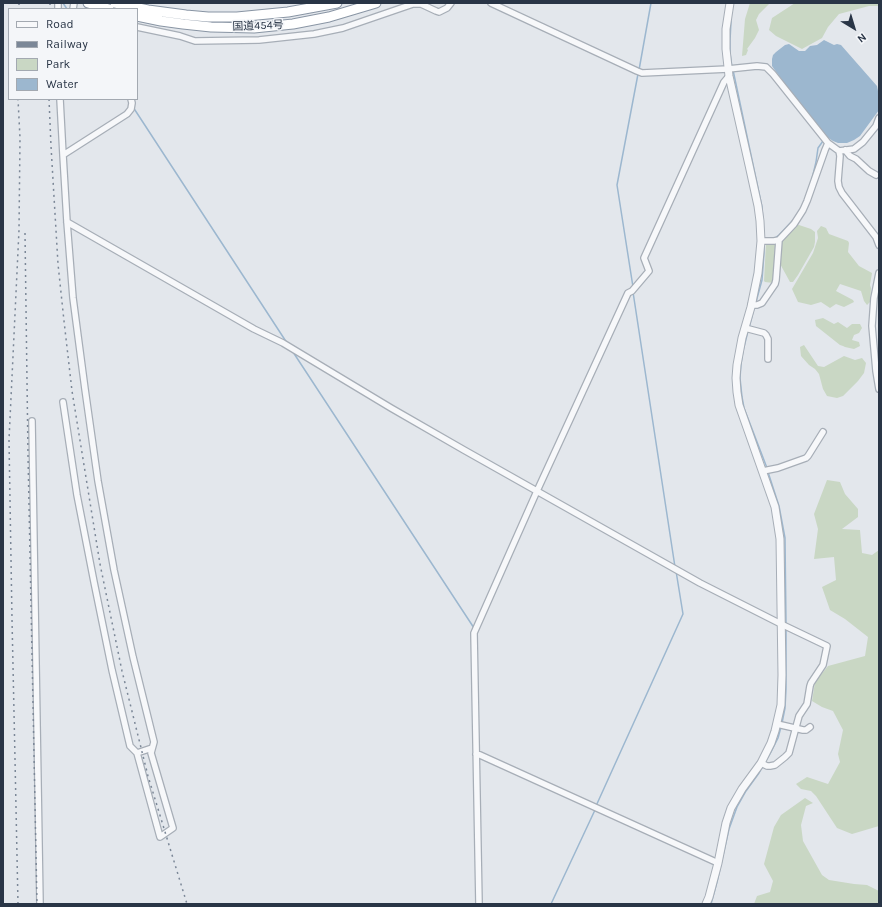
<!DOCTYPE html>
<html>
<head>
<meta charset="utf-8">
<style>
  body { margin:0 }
  #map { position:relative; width:882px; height:907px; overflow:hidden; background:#e3e7ec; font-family:Karla,sans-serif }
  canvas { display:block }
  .frame { position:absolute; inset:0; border:4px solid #293546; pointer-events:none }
  .legend { position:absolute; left:8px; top:8px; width:130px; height:92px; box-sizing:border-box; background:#f4f6f9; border:1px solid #a3a9b1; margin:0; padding:5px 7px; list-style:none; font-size:12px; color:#293546 }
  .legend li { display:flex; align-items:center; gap:8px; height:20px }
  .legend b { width:20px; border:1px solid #a3a9b1 }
  .north { position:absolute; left:834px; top:8px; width:40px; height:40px; -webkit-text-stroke:3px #f4f6f9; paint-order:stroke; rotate:142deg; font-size:11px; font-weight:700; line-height:16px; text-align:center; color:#293546 }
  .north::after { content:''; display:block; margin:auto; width:14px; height:18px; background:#293546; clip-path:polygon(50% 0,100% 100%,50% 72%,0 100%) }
</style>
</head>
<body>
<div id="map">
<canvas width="882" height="907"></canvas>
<div class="frame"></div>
<ul class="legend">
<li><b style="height:5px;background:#f7f8fa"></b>Road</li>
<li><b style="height:5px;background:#7b8797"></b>Railway</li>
<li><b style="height:11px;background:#c9d7c4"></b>Park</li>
<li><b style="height:11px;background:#9cb7cf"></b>Water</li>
</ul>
<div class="north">N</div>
</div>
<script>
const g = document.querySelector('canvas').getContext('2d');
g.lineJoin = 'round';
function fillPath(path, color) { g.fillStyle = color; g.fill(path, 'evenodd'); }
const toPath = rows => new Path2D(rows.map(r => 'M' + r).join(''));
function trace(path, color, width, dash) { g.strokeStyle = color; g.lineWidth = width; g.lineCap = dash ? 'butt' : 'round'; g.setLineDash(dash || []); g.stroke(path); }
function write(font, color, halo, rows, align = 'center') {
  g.font = font + ' Karla,"Noto Sans JP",sans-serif'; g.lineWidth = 3; g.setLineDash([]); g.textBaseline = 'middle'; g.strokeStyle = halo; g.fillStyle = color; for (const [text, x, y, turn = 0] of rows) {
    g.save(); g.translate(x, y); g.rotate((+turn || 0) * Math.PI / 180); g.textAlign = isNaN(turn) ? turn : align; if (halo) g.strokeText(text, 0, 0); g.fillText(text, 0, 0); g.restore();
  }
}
fillPath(toPath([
  [750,3,770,3,759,14,756,20,759,30,755,38,747,49,748,50,746,55,742,56,745,19],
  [795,3,879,3,879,6,869,6,839,14,828,27,822,38,802,49,776,36,769,30,772,18],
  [796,224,811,229,815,232,815,242,814,247,798,275,793,282,790,282,779,262,781,242],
  [821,226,826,228,829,234,848,241,849,243,848,252,859,266,872,273,870,285,871,288,870,302,867,305,864,301,861,291,840,284,836,291,853,300,854,302,844,307,836,304,830,308,821,302,811,305,798,302,792,289,813,253,818,238,817,231],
  [766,243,775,243,775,244,774,280,773,283,765,282,764,281],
  [823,318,834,324,838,322,847,328,852,324,860,324,862,328,859,333,854,335,852,340,859,342,860,346,854,349,845,347,843,346,840,345,816,326,815,320],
  [804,345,818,366,824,367,844,356,855,360,862,358,866,363,864,373,858,381,843,396,837,398,827,396,823,389,819,374,815,369,809,365,801,356,800,347],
  [827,480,840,482,845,494,858,509,858,517,842,529,860,530,862,553,872,555,879,550,879,826,852,834,837,828,816,796,811,791,801,789,796,784,807,777,828,784,840,762,838,754,843,730,833,711,822,707,812,701,815,682,828,666,865,656,868,637,845,619,830,610,822,587,836,580,834,557,814,559,818,529,814,514],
  [805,798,813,803,806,806,801,825,803,841,822,875,829,880,854,884,867,885,879,891,879,904,754,904,757,896,770,892,773,881,764,864,774,827,781,815]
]), '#c9d7c4');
fillPath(toPath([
  [824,40,834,45,837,44,841,45,877,86,878,91,879,110,860,136,854,140,847,143,838,143,833,141,827,137,800,104,774,69,772,66,772,59,773,55,776,52,785,45,789,44,799,51,805,51,810,46,817,45]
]), '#9cb7cf');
trace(toPath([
  [63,3,67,9],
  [731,21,730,41,730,53,732,67],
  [639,70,651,3],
  [733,70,762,207,764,239],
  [133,107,287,343],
  [811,183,816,162,818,148,823,141],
  [772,238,775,238,779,235,794,219],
  [633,287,617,185,638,74],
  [633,292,675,567],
  [756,302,762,280,764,253,764,243],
  [749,328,754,308],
  [748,331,743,351,741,364,740,378,742,397,744,408,767,468],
  [293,352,474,628],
  [768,472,779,506,785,538,786,624],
  [782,723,785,708,786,689,786,627],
  [596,806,683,614,676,571],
  [551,904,595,810],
  [711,904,717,882,729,829,737,807,746,791,759,773,771,752,778,738,781,727]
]), '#9cb7cf', 1.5);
const minor = toPath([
  [58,3,58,9],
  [491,3,637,71,642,73,728,69,757,66,766,67,773,74,828,143,839,151,840,156,838,181,839,187,842,193,876,237,879,245],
  [73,9,74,3],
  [137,27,180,36,195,41,259,40,314,34,343,28,413,4,421,4,436,11,439,12,447,8,451,3],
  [60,99,63,155],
  [845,150,850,156,856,159,869,171,876,175],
  [839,151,854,149,863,142,876,126,879,118],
  [67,222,254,329,283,343,391,408,464,450,700,583,781,624,827,646,823,665,811,683,810,686,807,704,799,716,789,753,785,757,775,765,770,766,767,766,761,763],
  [761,241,774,241,779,240,794,224,803,210,807,201,825,150,828,143],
  [879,273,874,298,872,326,876,371,879,389],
  [751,305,757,305,762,303,775,284,776,280,779,240],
  [745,328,764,333,766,335,768,339,768,359],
  [63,402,77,495,94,582,112,670,130,746,137,753,160,837,173,828,151,753,154,742,133,657,114,570,98,481,85,389,73,298,67,222,63,155,127,114,131,109,132,103,131,99],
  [32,421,40,904],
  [763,471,778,468,806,458,808,456,823,432],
  [777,724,803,730,806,730,810,727],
  [137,753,152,748],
  [476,754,480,755,718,863],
  [479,904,474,633,537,491,628,293,632,291,649,271,644,258,724,82,729,76]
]);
const tertiary = toPath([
  [706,904,709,897,718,863,726,823,731,808,742,789,761,763,771,743,775,731,781,705,782,675,780,539,775,507,739,405,737,392,736,378,737,365,742,338,751,307,758,273,761,241,760,221,758,206,749,165,729,76,726,49,726,29,730,3]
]);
const trunk = toPath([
  [88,3,109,9],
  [115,3,148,10,186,15,208,17,237,17,288,12,337,3],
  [137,16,161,21,183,24,211,27,254,28,293,24,329,17,376,3]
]);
trace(minor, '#a7aeb7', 8);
trace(tertiary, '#a7aeb7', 9);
trace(trunk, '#8995a4', 11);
trace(minor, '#f7f8fa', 5.5);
trace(tertiary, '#f7f8fa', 7);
trace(trunk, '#fff', 9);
trace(toPath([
  [19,3,19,9],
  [50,3,50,9],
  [49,99,51,146,58,264,64,321,72,391,100,564,122,671,148,776,187,904],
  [25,233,28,455,37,904],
  [18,904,15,759,12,619,9,440,19,230,20,138,18,99]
]), '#7b8797', 1.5, [2, 4]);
write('11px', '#293546', '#f4f6f9', [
  ["国道454号",258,26,-2]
]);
</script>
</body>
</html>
